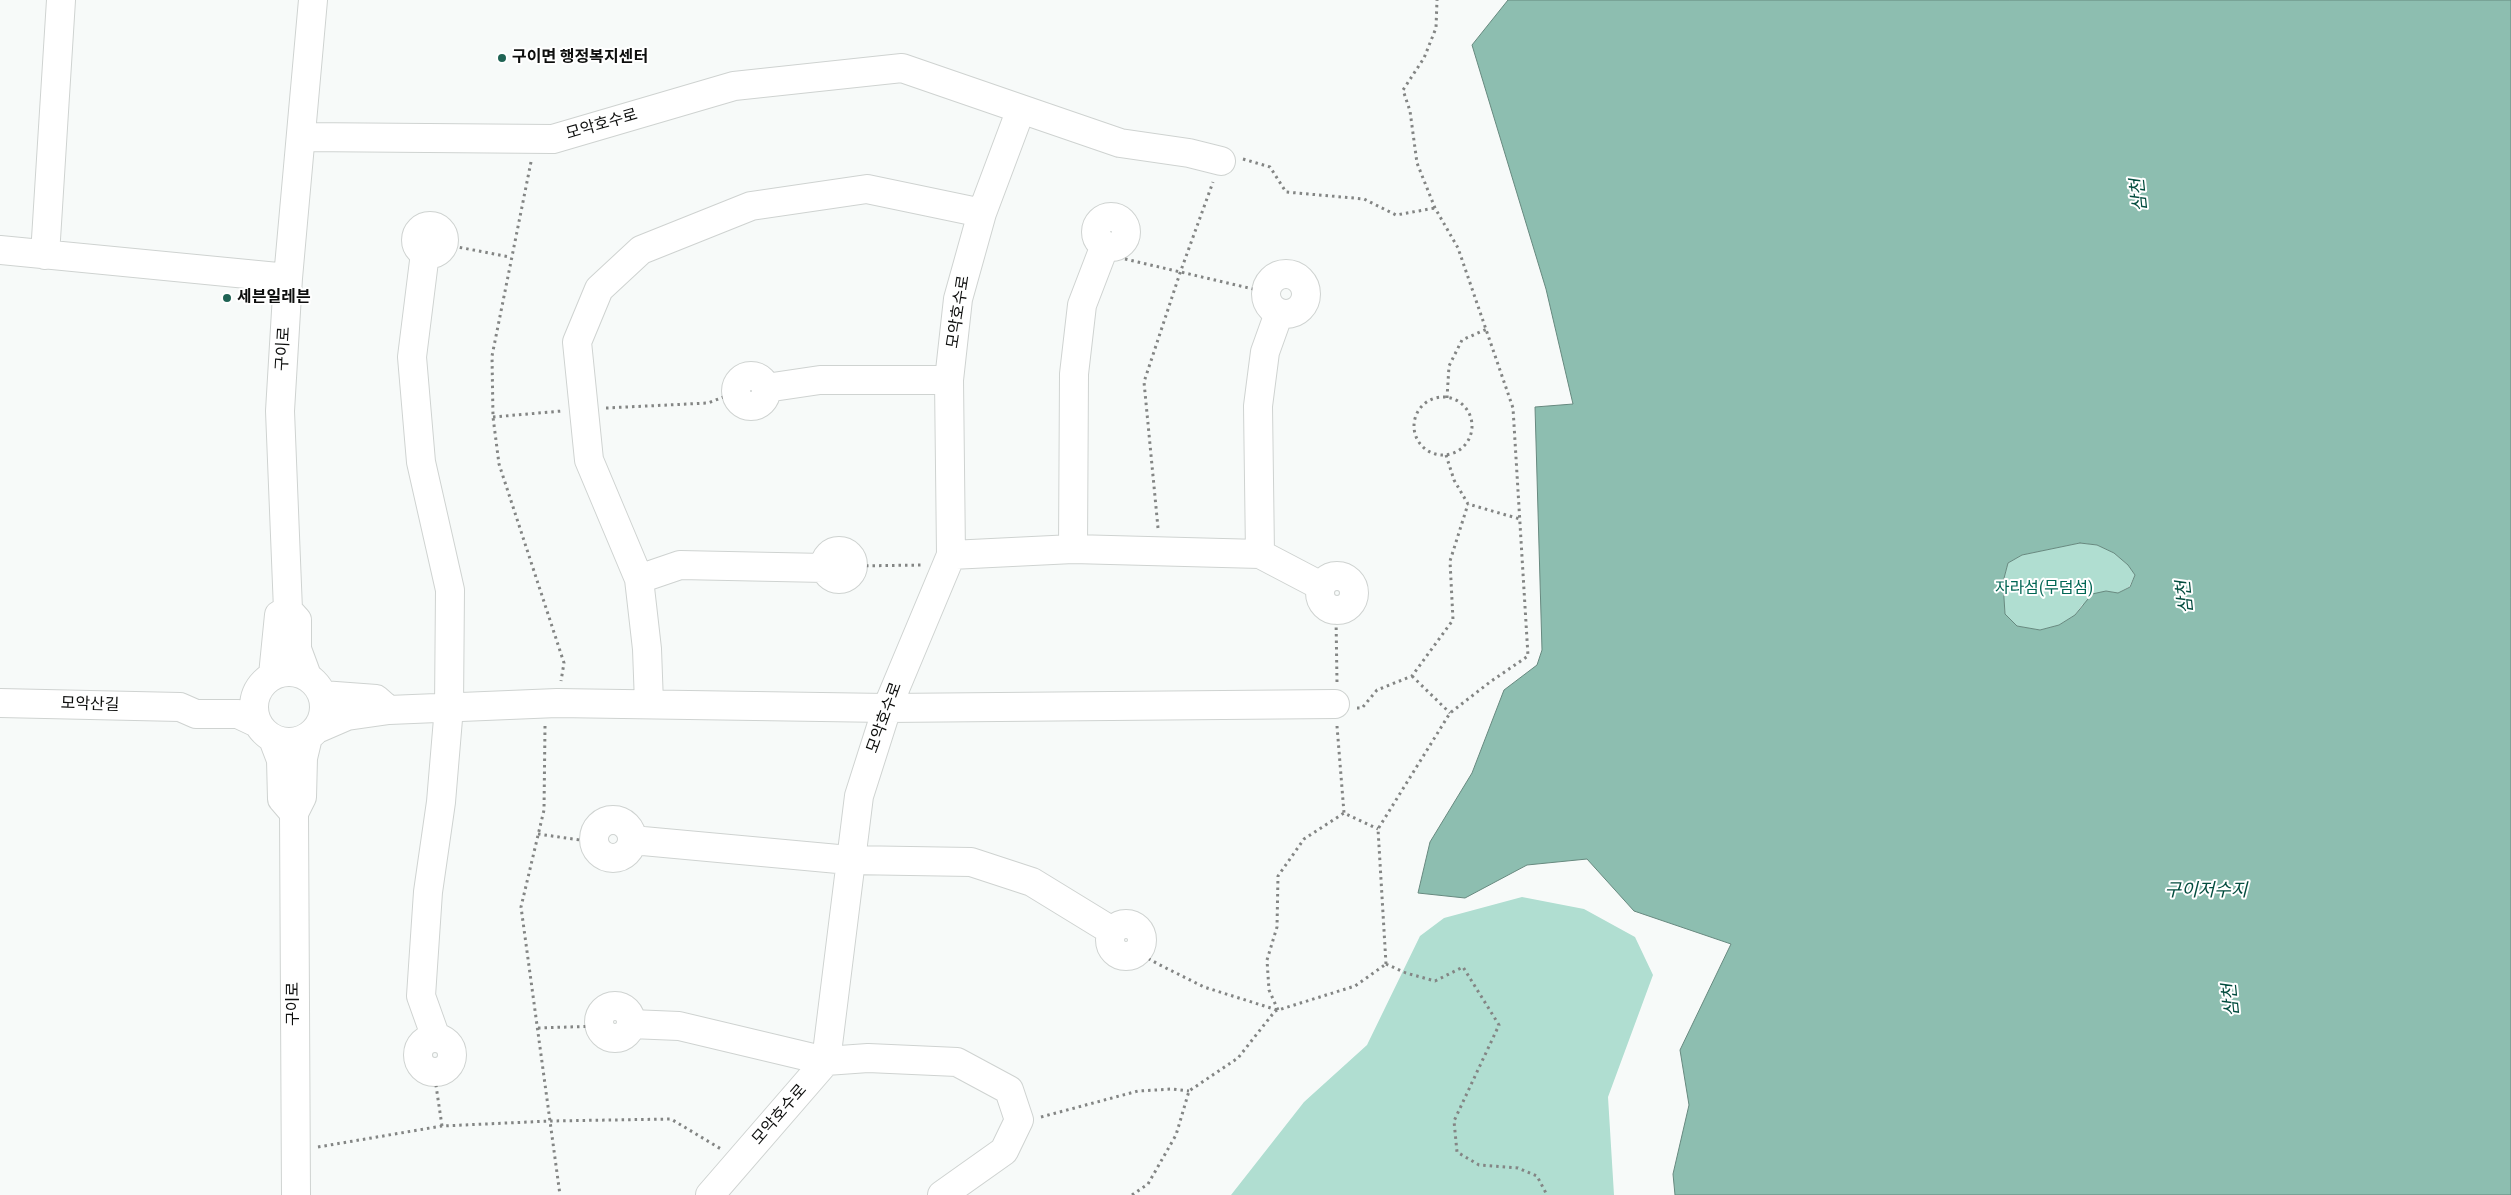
<!DOCTYPE html>
<html>
<head>
<meta charset="utf-8">
<style>
  body { margin:0 }
  canvas { display:block; background:#f7faf9 }
</style>
</head>
<body>
<canvas width="2511" height="1195"></canvas>
<script>
const g = document.querySelector('canvas').getContext('2d');
g.lineJoin = 'round';
function fillPath(path, color) { g.fillStyle = color; g.fill(path, 'evenodd'); }
const toPath = rows => new Path2D(rows.map(r => 'M' + r).join(''));
function trace(path, color, width, dash) { g.strokeStyle = color; g.lineWidth = width; g.lineCap = dash ? 'butt' : 'round'; g.setLineDash(dash || []); g.stroke(path); }
function write(font, color, halo, rows, align = 'center') {
  g.font = font + ' "Roboto Condensed","Noto Sans KR",sans-serif'; g.lineWidth = 4; g.setLineDash([]); g.textBaseline = 'middle'; g.strokeStyle = halo; g.fillStyle = color; for (const [text, x, y, turn = 0] of rows) {
    g.save(); g.translate(x, y); g.rotate((+turn || 0) * Math.PI / 180); g.textAlign = isNaN(turn) ? turn : align; if (halo) g.strokeText(text, 0, 0); g.fillText(text, 0, 0); g.restore();
  }
}
fillPath(toPath([
  [2080,543,2097,545,2114,553,2128,565,2135,575,2129,587,2118,593,2106,591,2082,605,2075,615,2059,625,2040,630,2017,626,2005,614,2003,582,2008,563,2022,555],
  [1522,897,1584,909,1635,937,1653,975,1608,1097,1614,1195,1231,1195,1304,1102,1367,1045,1420,936,1444,918]
]), '#b0ded1');
const water = toPath([
  [1508,0,2511,0,2511,1195,1675,1195,1673,1174,1689,1105,1680,1050,1731,944,1634,911,1587,859,1527,865,1465,898,1418,893,1430,842,1472,773,1504,690,1537,665,1542,650,1535,407,1573,404,1546,289,1472,45,1508,0],
  [2080,543,2097,545,2114,553,2128,565,2135,575,2130,587,2118,593,2106,591,2092,594,2075,615,2059,625,2040,630,2017,626,2005,614,2003,582,2008,563,2022,555,2080,543]
]);
fillPath(water, '#8dbeb0');
trace(water, '#67897f', 1);
const minor = toPath([
  [1021,109,1120,143,1189,153,1221,161],
  [302,137,553,139,734,86,902,68,1021,109,982,213,958,299,949,380,951,555,887,708,859,796,826,1061,710,1195],
  '1096 232a15 15 0 1 1 30 0a15 15 0 1 1-30 0Z',
  '416 240a14 14 0 1 1 28 0a14 14 0 1 1-28 0Z',
  [0,250,288,278],
  [425,253,412,357,421,462,450,590,449,707,441,802,428,892,421,996,436,1038],
  [45,255,61,0],
  '1266 294a20 20 0 1 1 40 0a20 20 0 1 1-40 0Z',
  [1279,313,1265,352,1258,406,1260,554,1321,586],
  '736 391a15 15 0 1 1 30 0a15 15 0 1 1-30 0Z',
  [766,388,820,380,949,380],
  [1073,549,1074,374,1082,305,1105,245],
  '825 565a14 14 0 1 1 28 0a14 14 0 1 1-28 0Z',
  [951,555,1073,549,1260,554],
  '1320 593a17 17 0 1 1 34 0a17 17 0 1 1-34 0Z',
  [639,579,680,565,825,568],
  [288,610,280,411,288,278,313,0],
  [288,610,297,620,297,649,307,676],
  '254 707a35 35 0 1 1 70 0a35 35 0 1 1-70 0Z',
  [273,675,279,615,288,610],
  [322,695,376,699,384,706],
  [0,703,180,707,196,714,238,714,257,723],
  [649,703,647,649,639,579,589,460,577,342,599,289,641,250,751,206,867,189,982,213],
  [317,729,347,716,389,710,557,703,887,708,1335,704],
  [273,739,281,760,282,799,294,813],
  '594 839a19 19 0 1 1 38 0a19 19 0 1 1-38 0Z',
  [632,840,849,860,971,862,1032,882,1112,931],
  '1110 940a16 16 0 1 1 32 0a16 16 0 1 1-32 0Z',
  '599 1022a16 16 0 1 1 32 0a16 16 0 1 1-32 0Z',
  [631,1024,679,1026,826,1061,868,1058,957,1062,1009,1090,1019,1120,1004,1151,942,1195],
  '418 1055a17 17 0 1 1 34 0a17 17 0 1 1-34 0Z',
  [296,1195,294,813,302,797,303,758,308,737]
]);
trace(minor, '#cfd3d1', 30);
trace(toPath([
  [1243,159,1270,167,1286,192,1364,199,1396,215,1435,208],
  [531,162,492,356,493,417,499,464,564,663,561,681],
  [447,245,510,257],
  [1125,259,1266,292],
  '1414 426a29 29 0 1 1 58 0a29 29 0 1 1-58 0Z',
  [1447,398,1449,366,1462,340,1487,329],
  [606,408,708,403,736,392],
  [493,417,562,411],
  [1446,455,1454,480,1468,504,1520,519],
  [1158,528,1144,382,1180,273,1213,182],
  [853,566,923,565],
  [1332,609,1336,617,1337,683],
  [1412,676,1450,713],
  [1357,708,1362,708,1377,690,1412,676,1453,620,1450,561,1468,504],
  [545,726,544,810,521,907,560,1195],
  [1337,726,1344,813],
  [538,834,594,842],
  [1137,952,1158,964,1204,987,1277,1010],
  [1386,964,1378,829,1450,713,1490,682,1528,656,1513,408,1458,248,1435,208,1417,163,1410,111,1403,90,1424,58,1436,28,1437,0],
  [1386,964,1406,973,1435,981,1463,967,1499,1025,1454,1121,1457,1152,1479,1165,1518,1168,1537,1176,1547,1195],
  [1278,1010,1269,990,1267,960,1277,927,1278,876,1304,839,1344,813,1378,829],
  [538,1028,599,1026],
  [434,1072,442,1126],
  [1041,1117,1138,1091,1172,1089,1189,1091],
  [318,1147,442,1126,550,1121,671,1119,721,1149],
  [1132,1195,1148,1184,1176,1135,1189,1091,1238,1058,1275,1011,1355,986,1386,964]
]), '#838584', 3, [2.5, 4]);
trace(minor, '#fff', 28);
for (const [x, y, r, color] of [
  [502,58,5,"#1f6354"],
  [227,298,5,"#1f6354"]
]) { const dot = new Path2D(); dot.arc(x, y, r, 0, 2 * Math.PI); g.fillStyle = color; g.fill(dot); trace(dot, '#fff', 2); }
write('bold 16px', '#0d0e0d', '#fff', [
  ["구이면 행정복지센터",512,58],
  ["세븐일레븐",237,298]
], 'left');
write('16px', '#0d0e0d', '#fff', [
  ["모악호수로",602,125,-16],
  ["모악호수로",959,312,-81],
  ["구이로",284,349,-87],
  ["모악산길",90,705,2],
  ["모악호수로",885,718,-70],
  ["구이로",294,1004,-90],
  ["모악호수로",780,1115,-49]
]);
write('16px', '#006654', '#fff', [
  ["자라섬(무덤섬)",2044,589]
]);
write('italic 18px', '#034c3e', '#fff', [
  ["삼천",2140,195,-96],
  ["삼천",2186,597,-96],
  ["구이저수지",2206,891],
  ["삼천",2232,1000,-96]
]);
</script>
</body>
</html>
